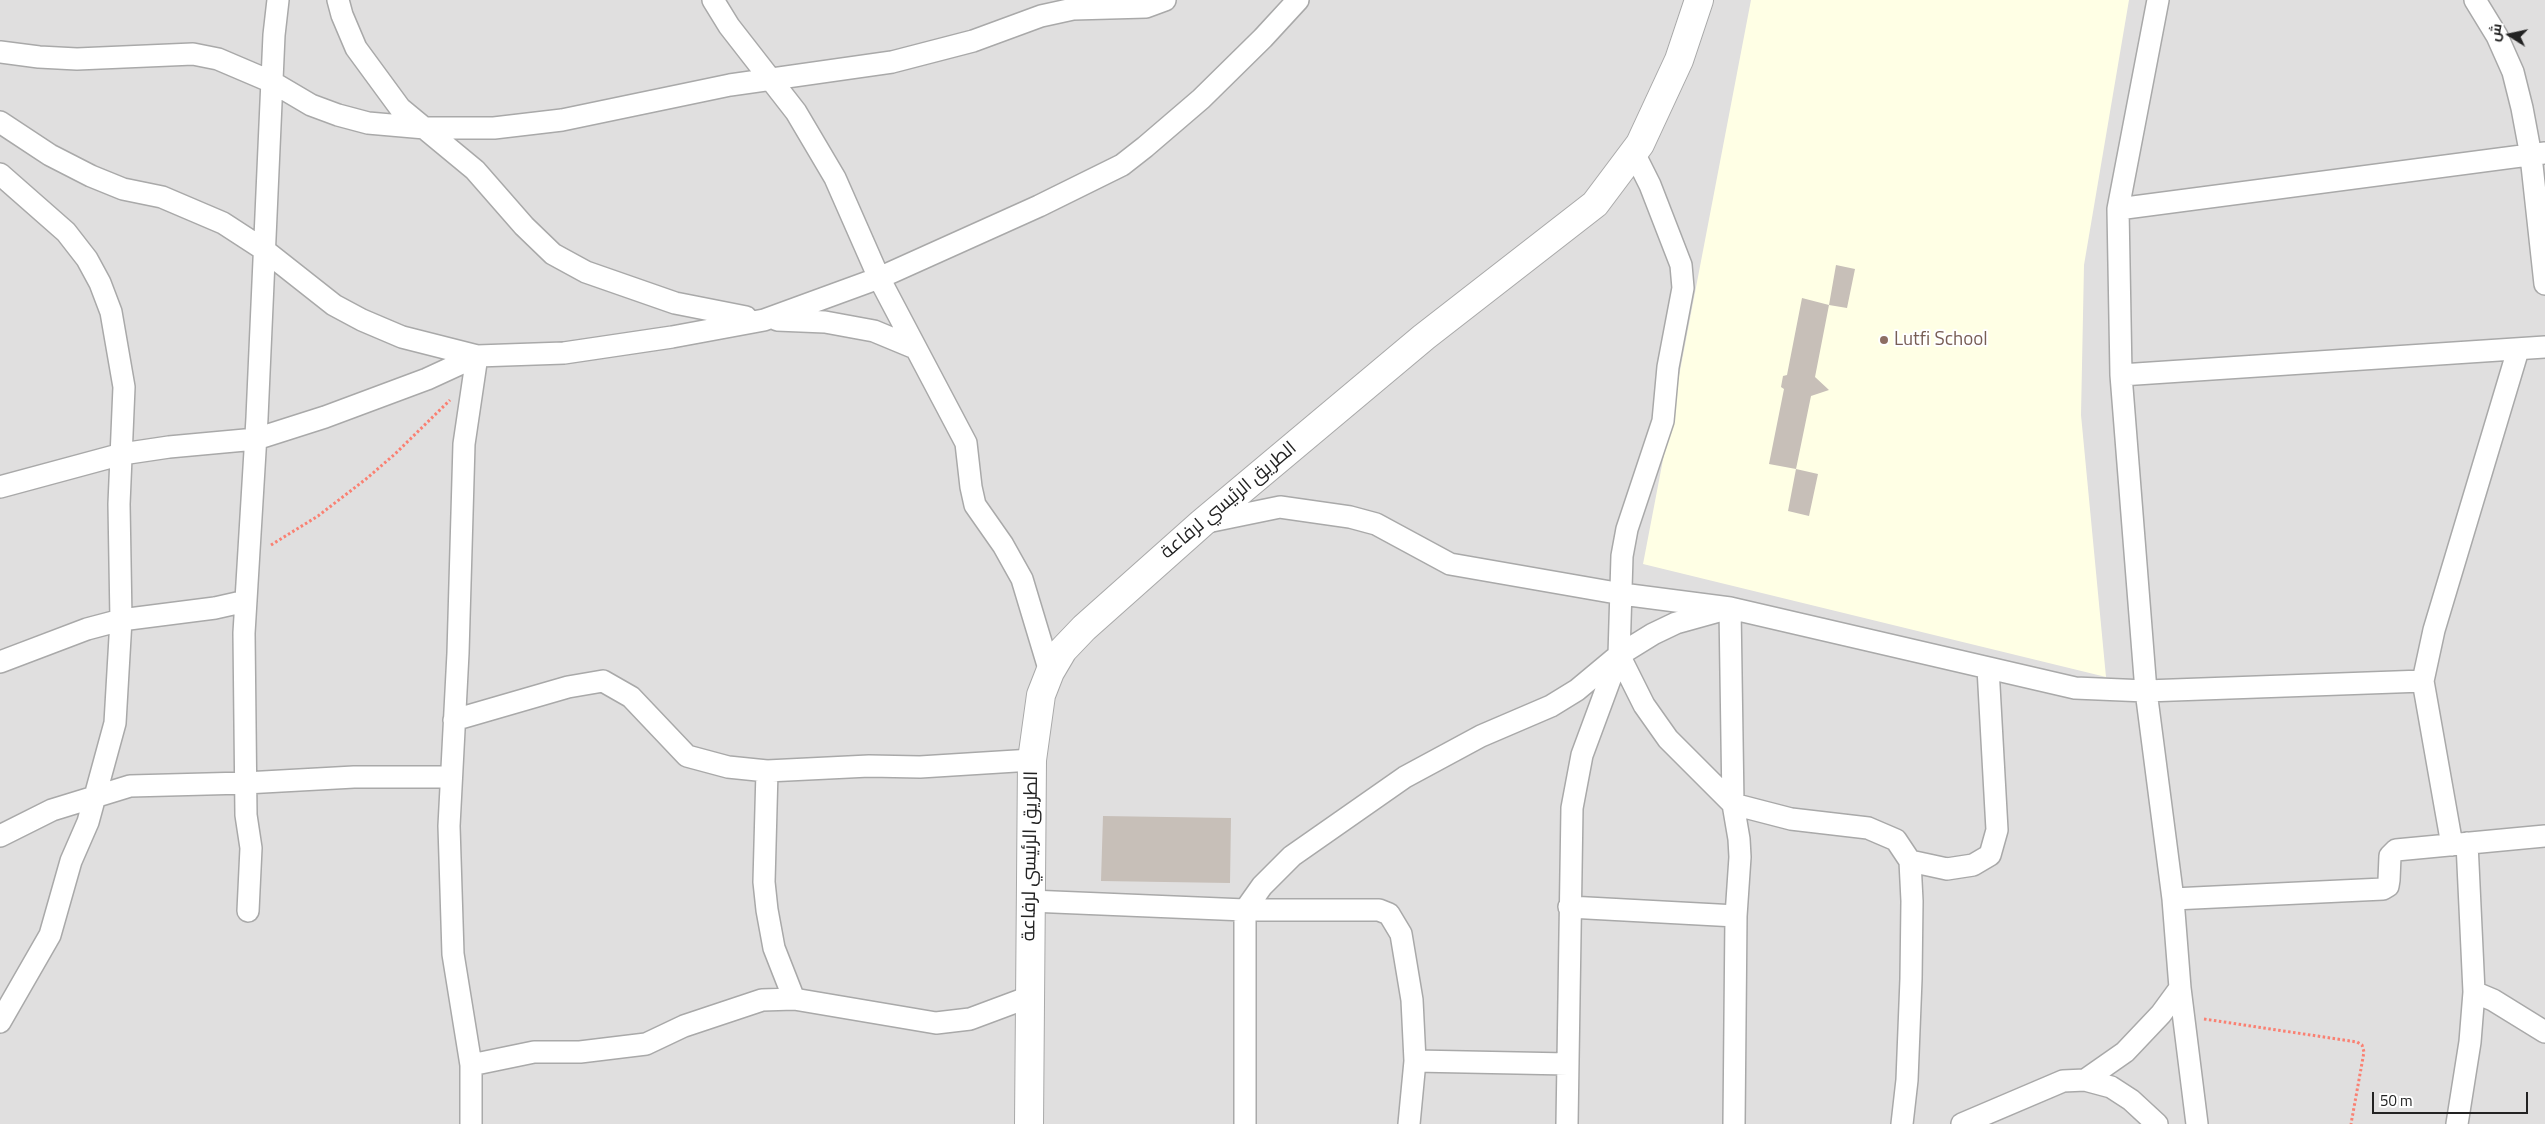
<!DOCTYPE html>
<html>
<head>
<meta charset="utf-8">
<style>
  body { margin:0 }
  #map { position:relative; width:2545px; height:1124px; overflow:hidden; background:#f2efe9; font-family:"Titillium Web",Cairo,sans-serif }
  canvas { display:block }
  .north { position:absolute; left:2485px; top:10px; width:50px; height:50px; -webkit-text-stroke:4px #fff; paint-order:stroke; rotate:280deg; font-size:14px; font-weight:700; line-height:20px; text-align:center; color:#222 }
  .north::after { content:''; display:block; margin:auto; width:18px; height:22px; background:#222; clip-path:polygon(50% 0,100% 100%,50% 72%,0 100%) }
  .scale { position:absolute; left:2372px; top:1092px; width:156px; height:22px; box-sizing:border-box; border:2px solid #222; border-top:0; padding-left:6px; font-size:15px; line-height:18px; white-space:nowrap; color:#222; -webkit-text-stroke:4px #fff; paint-order:stroke }
</style>
</head>
<body>
<div id="map">
<canvas width="2545" height="1124"></canvas>
<div class="north">ش</div>
<div class="scale">50 m</div>
</div>
<script>
const g = document.querySelector('canvas').getContext('2d');
g.lineJoin = 'round';
function fillPath(path, color) { g.fillStyle = color; g.fill(path, 'evenodd'); }
const toPath = rows => new Path2D(rows.map(r => 'M' + r).join(''));
function trace(path, color, width, dash) { g.strokeStyle = color; g.lineWidth = width; g.lineCap = dash ? 'butt' : 'round'; g.setLineDash(dash || []); g.stroke(path); }
function write(font, color, halo, rows, align = 'center') {
  g.font = font + ' "Titillium Web",Cairo,sans-serif'; g.lineWidth = 4; g.setLineDash([]); g.textBaseline = 'middle'; g.strokeStyle = halo; g.fillStyle = color; for (const [text, x, y, turn = 0] of rows) {
    g.save(); g.translate(x, y); g.rotate((+turn || 0) * Math.PI / 180); g.textAlign = isNaN(turn) ? turn : align; if (halo) g.strokeText(text, 0, 0); g.fillText(text, 0, 0); g.restore();
  }
}
fillPath(toPath([
  [0,0,2545,0,2545,1124,0,1124]
]), '#e0dfdf');
fillPath(toPath([
  [1751,0,2129,0,2084,265,2081,415,2106,677,1643,564]
]), '#ffffe5');
fillPath(toPath([
  [1836,265,1855,269,1847,308,1829,305],
  [1802,298,1829,305,1815,377,1829,390,1811,396,1796,469,1769,464,1784,389,1781,387,1783,376,1787,375],
  [1796,469,1818,474,1809,516,1788,511],
  [1103,816,1231,818,1230,883,1101,881]
]), '#c7bfb8');
const minor = toPath([
  [338,0,342,15,356,48,400,108,475,170,524,226,553,254,586,272,675,303,746,317],
  [713,0,729,26,796,112,835,178,879,278,966,443,971,487,975,505,1003,545,1022,579,1050,672],
  [2158,0,2118,209,2121,375,2146,691,2173,899,2180,988,2197,1124],
  [2475,0,2497,36,2513,72,2522,108,2531,156,2545,284],
  [0,52,39,57,77,59,193,54,218,59,272,82,311,105,338,115,368,123,425,128,494,128,562,120,730,85,892,62,973,41,1041,16,1073,9,1146,7,1165,0],
  [0,122,50,155,91,176,123,189,162,197,223,223,263,249,334,305,362,320,402,337,477,356,564,353,672,337,764,320,879,278,1039,206,1122,165,1145,147,1201,99,1263,38,1298,0],
  [0,174,66,232,87,259,100,283,111,312,124,387,119,504,121,620,115,723,88,822,71,861,50,935,0,1022],
  [2118,209,2545,153],
  [777,320,825,322,874,331,915,348],
  [2121,375,2545,347],
  [0,487,122,454,169,447,256,439,325,417,427,379,477,356],
  [1202,523,1280,507,1350,517,1376,524,1450,564,1622,594,1730,608,2075,688,2146,691,2423,681,2434,630,2518,350],
  [1619,655,1644,705,1668,739,1733,804,1791,819,1868,828,1896,840,1910,861,1947,869,1973,865,1990,855,1997,830,1988,668],
  [0,662,87,629,121,620,215,608,246,601],
  [2423,681,2452,845],
  [454,720,568,687,603,681,631,697,687,756,728,767,767,771,869,766,920,767,1032,760],
  [767,771,764,882,767,910,774,948,794,999],
  [0,836,52,810,130,786,245,783,354,777,450,777],
  [2173,899,2383,889,2388,886,2389,880,2390,856,2396,850,2545,836],
  [1030,901,1245,910,1379,910,1389,914,1401,934,1412,1000,1415,1061,1409,1124],
  [1569,907,1736,916],
  [248,911,251,848,246,815,244,633,257,418,274,35,278,0],
  [2474,992,2493,1000,2545,1032],
  [1415,1061,1568,1064],
  [471,1065,534,1052,580,1052,646,1044,684,1026,762,1000,794,999,936,1023,970,1019,1029,997],
  [2085,1080,2125,1052,2161,1014,2180,988],
  [471,1124,471,1065,453,954,449,826,458,653,464,444,477,356],
  [1245,1124,1245,910,1262,886,1292,856,1405,777,1481,736,1551,706,1577,690,1619,655,1653,634,1676,623,1730,608,1733,804,1739,839,1740,857,1736,916,1734,1124],
  [1567,1124,1572,808,1582,755,1619,655,1622,556,1627,529,1663,421,1668,367,1683,288,1681,265,1650,185,1634,153],
  [1902,1124,1907,1080,1911,979,1912,901,1910,861],
  [1962,1124,2063,1081,2085,1080,2111,1087,2131,1100,2157,1124],
  [2457,1124,2470,1042,2474,992,2467,843]
]);
const tertiary = toPath([
  [1029,1124,1032,760,1041,695,1050,672,1063,650,1084,628,1202,523,1424,337,1595,204,1640,144,1679,60,1699,0]
]);
trace(minor, '#a9a9a9', 24);
trace(tertiary, '#a9a9a9', 30);
trace(toPath([
  [271,545,318,516,366,479,395,454,450,400],
  [2204,1019,2357,1042,2362,1045,2364,1052,2351,1124]
]), '#fa8072', 3, [2.5, 2.5]);
trace(minor, '#fff', 21);
trace(tertiary, '#fff', 28);
for (const [x, y, r, color] of [
  [1884,340,5,"#8d6e63"]
]) { const dot = new Path2D(); dot.arc(x, y, r, 0, 2 * Math.PI); g.fillStyle = color; g.fill(dot); trace(dot, '#fff', 2); }
write('19px', '#785e54', '#fff', [
  ["Lutfi School",1894,340]
], 'left');
write('19px', '#222', '#fff', [
  ["الطريق الرئيسي لرفاعة",1229,501,-40],
  ["الطريق الرئيسي لرفاعة",1031,856,-89]
]);
</script>
</body>
</html>
